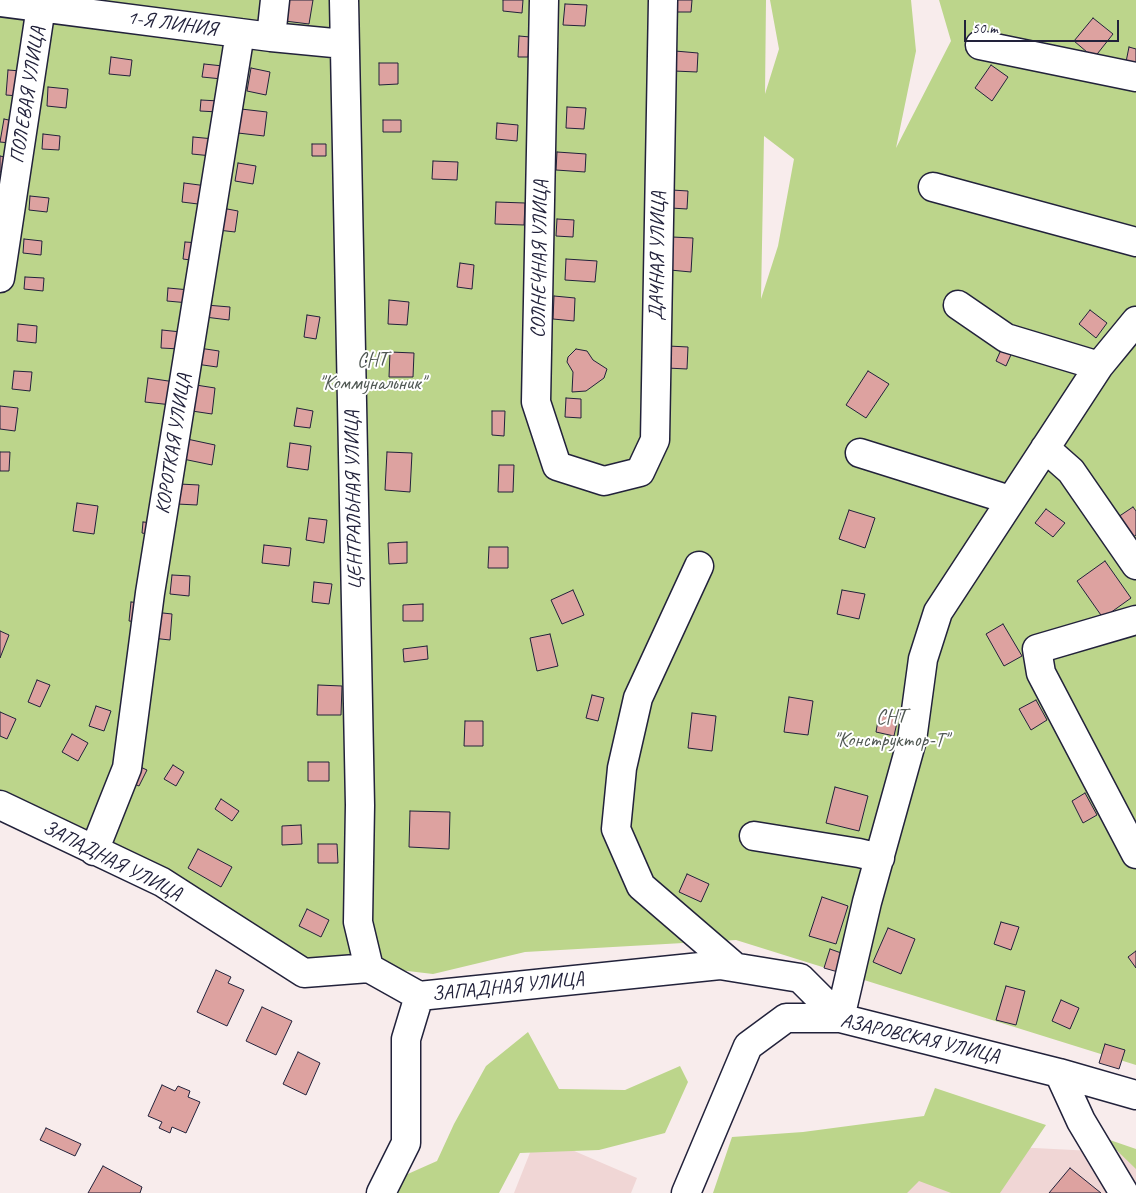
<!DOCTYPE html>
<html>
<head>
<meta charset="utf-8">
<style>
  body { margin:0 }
  #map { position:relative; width:1136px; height:1193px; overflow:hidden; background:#f8ecec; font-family:Caveat,sans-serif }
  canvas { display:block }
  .scale { position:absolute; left:964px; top:20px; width:155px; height:22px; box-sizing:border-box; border:2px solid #22223b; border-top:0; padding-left:6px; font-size:15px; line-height:18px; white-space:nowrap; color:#22223b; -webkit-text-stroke:4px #fff; paint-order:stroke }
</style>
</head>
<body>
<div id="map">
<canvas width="1136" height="1193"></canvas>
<div class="scale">50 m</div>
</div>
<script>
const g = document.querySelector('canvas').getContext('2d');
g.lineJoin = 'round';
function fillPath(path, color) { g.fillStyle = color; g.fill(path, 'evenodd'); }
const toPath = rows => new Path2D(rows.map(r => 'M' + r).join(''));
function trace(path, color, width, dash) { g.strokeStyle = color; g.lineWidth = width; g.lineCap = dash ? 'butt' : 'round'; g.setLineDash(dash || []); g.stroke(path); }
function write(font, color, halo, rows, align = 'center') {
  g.font = font + ' Caveat,sans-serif'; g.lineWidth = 4; g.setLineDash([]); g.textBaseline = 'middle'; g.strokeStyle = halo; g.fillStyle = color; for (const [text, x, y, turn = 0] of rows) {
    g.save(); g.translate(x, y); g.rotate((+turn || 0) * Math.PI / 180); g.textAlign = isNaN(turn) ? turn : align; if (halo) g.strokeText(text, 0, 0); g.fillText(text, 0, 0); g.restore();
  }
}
fillPath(toPath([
  [537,1135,637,1178,631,1193,514,1193],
  [803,1136,1131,1153,1136,1157,1136,1193,784,1193]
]), '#f0d6d5');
fillPath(toPath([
  [0,0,766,0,765,94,779,49,770,0,911,0,916,51,896,148,951,41,939,0,1136,0,1136,1065,736,940,525,952,433,974,307,959,0,792],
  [764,136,794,159,778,246,761,299],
  [528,1032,559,1089,625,1090,680,1066,688,1082,665,1133,599,1150,520,1153,499,1193,393,1193,401,1177,437,1161,454,1124,486,1066],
  [935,1088,1046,1125,1000,1193,951,1193,919,1181,907,1193,713,1193,732,1137,803,1132,924,1116],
  [1104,1138,1136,1149,1136,1169]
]), '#bcd58b');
const building = toPath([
  [288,0,313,0,309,24,285,21,288,0],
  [503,0,523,0,522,13,503,11,503,0],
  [677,0,692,0,691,12,676,12,677,0],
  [565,4,587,5,585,26,563,25,565,4],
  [1093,18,1113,34,1094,58,1074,41,1093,18],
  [519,36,530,37,528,57,518,57,519,36],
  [1129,47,1136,49,1136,65,1126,62,1129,47],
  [675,51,698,53,697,72,674,71,675,51],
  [111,57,132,60,130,76,109,74,111,57],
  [379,63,398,63,398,84,379,85,379,63],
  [204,64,223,66,222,79,202,77,204,64],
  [991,65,1008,77,992,101,975,88,991,65],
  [251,68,270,72,266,95,247,91,251,68],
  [8,70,21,71,19,96,6,95,8,70],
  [48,87,68,89,66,108,47,106,48,87],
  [201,100,219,101,218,112,200,111,201,100],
  [567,107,586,108,584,129,566,128,567,107],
  [241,109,267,112,264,136,238,133,241,109],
  [4,119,13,121,10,143,0,142,4,119],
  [383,120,401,120,401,132,383,132,383,120],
  [497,123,518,125,517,141,496,139,497,123],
  [43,134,60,136,59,150,42,149,43,134],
  [193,137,214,139,212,156,192,154,193,137],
  [312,144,326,144,326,156,312,156,312,144],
  [557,152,586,154,585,172,556,170,557,152],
  [0,156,9,158,6,173,0,172,0,156],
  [433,161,458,162,457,180,432,179,433,161],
  [238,163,256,166,253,184,235,181,238,163],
  [184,183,207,186,206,205,182,202,184,183],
  [672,190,688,191,687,209,671,208,672,190],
  [30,196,49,198,47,212,29,210,30,196],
  [496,202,525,203,524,225,495,224,496,202],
  [222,208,238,211,235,232,218,230,222,208],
  [557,219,574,220,573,237,556,236,557,219],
  [672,237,693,238,691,272,670,270,672,237],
  [24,239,42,241,41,255,23,253,24,239],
  [185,242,200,243,198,261,183,259,185,242],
  [566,259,597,261,595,282,565,280,566,259],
  [460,263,474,265,472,289,457,287,460,263],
  [25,277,44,278,43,291,24,289,25,277],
  [168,288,190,290,189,303,167,301,168,288],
  [554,296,575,298,574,321,553,319,554,296],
  [389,300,409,302,407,325,388,324,389,300],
  [206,305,230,307,229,320,205,317,206,305],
  [1090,310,1107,323,1096,338,1079,324,1090,310],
  [307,315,320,317,316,339,304,337,307,315],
  [18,324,37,326,36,343,17,341,18,324],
  [162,330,181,332,180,349,161,348,162,330],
  [1004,343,1014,348,1006,366,996,361,1004,343],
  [668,346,688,347,687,369,667,368,668,346],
  [199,348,219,351,217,367,196,364,199,348],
  [576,349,587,351,593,360,607,369,604,378,586,391,572,392,573,372,567,362,568,357,576,349],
  [390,352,414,353,413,377,389,377,390,352],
  [14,371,32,372,30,391,12,389,14,371],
  [868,371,889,384,866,418,846,405,868,371],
  [148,378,175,382,172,405,145,402,148,378],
  [196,385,215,388,212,414,192,411,196,385],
  [566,398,581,399,581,418,565,417,566,398],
  [0,406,18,408,15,431,0,429,0,406],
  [297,408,313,411,310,428,294,426,297,408],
  [492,411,505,411,504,436,492,435,492,411],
  [187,439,215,445,212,465,183,459,187,439],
  [290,443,311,446,308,470,287,467,290,443],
  [0,452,10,452,9,471,0,471,0,452],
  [387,452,412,453,410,492,385,490,387,452],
  [499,465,514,465,513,492,498,492,499,465],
  [179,484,199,485,197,505,177,504,179,484],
  [77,503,98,506,94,534,73,531,77,503],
  [1133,507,1136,511,1136,535,1132,538,1118,517,1133,507],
  [1046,509,1065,523,1053,537,1035,523,1046,509],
  [849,510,875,518,865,548,839,539,849,510],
  [309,518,327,520,324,543,306,540,309,518],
  [143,522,154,523,153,535,142,533,143,522],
  [407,542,407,563,389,564,388,543,407,542],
  [264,545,291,548,289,566,262,563,264,545],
  [489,547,508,547,508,568,488,568,489,547],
  [1105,561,1131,598,1103,618,1077,581,1105,561],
  [172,575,190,576,189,596,170,594,172,575],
  [314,582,332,584,329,604,312,602,314,582],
  [573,590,584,615,562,624,551,600,573,590],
  [842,590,865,594,859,619,837,614,842,590],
  [131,602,141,603,139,622,129,621,131,602],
  [423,604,423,621,403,621,403,605,423,604],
  [154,612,172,614,170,640,152,638,154,612],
  [1003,624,1022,656,1004,666,986,634,1003,624],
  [0,631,9,635,0,658,0,631],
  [550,634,558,666,537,671,530,638,550,634],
  [427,646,428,659,404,662,403,649,427,646],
  [37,680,50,685,40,707,28,702,37,680],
  [318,685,342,686,341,715,317,715,318,685],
  [592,695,604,698,598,721,586,718,592,695],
  [789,697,813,701,808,735,784,732,789,697],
  [1036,700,1047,720,1031,730,1019,709,1036,700],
  [96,706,111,711,104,731,89,726,96,706],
  [0,712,16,719,7,739,0,736,0,712],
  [692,713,716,716,712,751,688,748,692,713],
  [879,715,898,718,894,736,876,732,879,715],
  [465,721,483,721,483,746,464,746,465,721],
  [72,734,88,743,78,761,62,752,72,734],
  [308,762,329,762,329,781,308,781,308,762],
  [136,765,147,770,139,786,128,781,136,765],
  [173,765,184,772,176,786,164,779,173,765],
  [835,787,868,796,859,831,826,823,835,787],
  [1085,793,1097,815,1083,823,1072,801,1085,793],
  [221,799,239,811,232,821,215,809,221,799],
  [410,811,450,812,449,849,409,847,410,811],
  [301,825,302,844,282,845,282,826,301,825],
  [318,844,337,844,338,863,318,863,318,844],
  [198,849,232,867,221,887,188,868,198,849],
  [687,874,709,884,701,902,679,892,687,874],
  [822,897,848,906,836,944,809,936,822,897],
  [307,909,329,920,321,937,299,926,307,909],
  [1001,922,1019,927,1011,950,994,944,1001,922],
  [888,928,915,939,901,974,873,962,888,928],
  [830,949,844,954,838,972,824,968,830,949],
  [1136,951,1136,968,1128,957,1136,951],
  [216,970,231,977,228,983,244,990,227,1026,197,1012,216,970],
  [1006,986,1025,991,1016,1025,996,1020,1006,986],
  [1061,1000,1079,1008,1070,1029,1052,1021,1061,1000],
  [262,1007,292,1021,276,1055,246,1041,262,1007],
  [1105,1044,1125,1050,1119,1069,1099,1063,1105,1044],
  [298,1052,320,1063,306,1095,283,1084,298,1052],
  [162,1085,175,1091,178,1086,190,1091,188,1097,200,1102,186,1133,172,1127,170,1133,159,1128,162,1122,148,1116,162,1085],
  [46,1128,81,1144,75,1156,40,1140,46,1128],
  [103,1166,142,1187,140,1193,88,1193,103,1166],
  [1070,1168,1101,1193,1049,1193,1070,1168]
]);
fillPath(building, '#dda2a0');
trace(building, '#22223b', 1);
const minor = toPath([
  [344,0,360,805,358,922,369,968],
  [544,0,536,402,557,466,604,481,640,472,655,440,663,0],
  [0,2,271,37,344,44],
  [271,37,275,0],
  [980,45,1136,77],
  [933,187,1136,242],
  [0,278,42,0],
  [958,305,1006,338,1099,366],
  [1045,448,1071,471,1136,565],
  [860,453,1010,500],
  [699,566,638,698,622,768,616,829,641,886,735,967],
  [1136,620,1037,649,1041,673,1136,854],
  [0,805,162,882,304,973,369,968,419,996,720,965,800,978,840,1018],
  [754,836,859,853,880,858],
  [94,851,127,768,150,593,240,33],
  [840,1018,867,902,912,740,923,659,938,612,1099,366,1136,321],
  [1059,1073,1081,1121,1124,1193],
  [381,1193,406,1143,406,1039,419,996],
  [686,1193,748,1046,786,1018,840,1018,1059,1073,1136,1095]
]);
trace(minor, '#22223b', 31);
trace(minor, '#fff', 28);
write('20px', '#22223b', '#fff', [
  ["1-Я ЛИНИЯ",172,24,8],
  ["ПОЛЕВАЯ УЛИЦА",28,95,-81],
  ["ДАЧНАЯ УЛИЦА",658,256,-89],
  ["СОЛНЕЧНАЯ УЛИЦА",540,259,-89],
  ["КОРОТКАЯ УЛИЦА",174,444,-81],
  ["ЦЕНТРАЛЬНАЯ УЛИЦА",354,500,-91],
  ["ЗАПАДНАЯ УЛИЦА",112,861,27],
  ["ЗАПАДНАЯ УЛИЦА",508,987,-6],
  ["АЗАРОВСКАЯ УЛИЦА",920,1039,13]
]);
write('20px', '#505853', '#fff', [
  ["СНТ",372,361],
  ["\"Коммунальник\"",372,384],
  ["СНТ",891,718],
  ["\"Конструктор-Т\"",891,741]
]);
</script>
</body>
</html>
